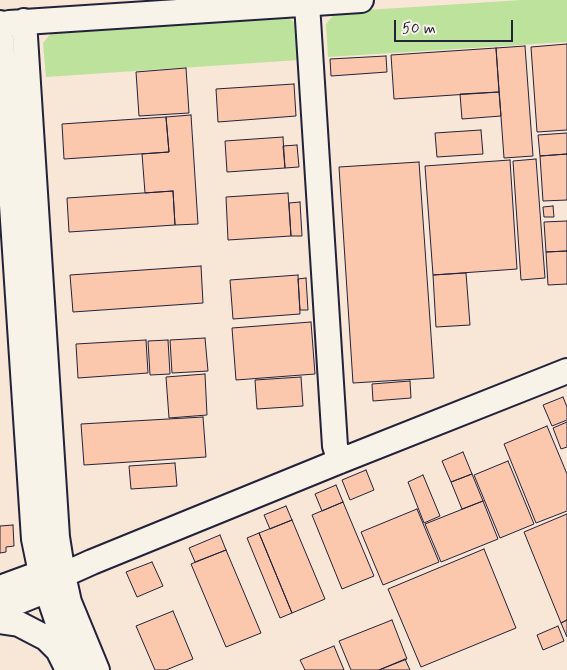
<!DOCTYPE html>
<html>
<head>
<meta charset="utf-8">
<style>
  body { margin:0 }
  #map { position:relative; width:567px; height:670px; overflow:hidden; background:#f8e6d6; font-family:Mynerve,sans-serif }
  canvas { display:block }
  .scale { position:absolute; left:394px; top:20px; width:119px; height:22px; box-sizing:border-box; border:2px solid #22223b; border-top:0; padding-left:6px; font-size:15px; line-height:18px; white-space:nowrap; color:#22223b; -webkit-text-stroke:4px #f7f3e8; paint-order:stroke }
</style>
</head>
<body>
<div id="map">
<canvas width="567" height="670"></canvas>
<div class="scale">50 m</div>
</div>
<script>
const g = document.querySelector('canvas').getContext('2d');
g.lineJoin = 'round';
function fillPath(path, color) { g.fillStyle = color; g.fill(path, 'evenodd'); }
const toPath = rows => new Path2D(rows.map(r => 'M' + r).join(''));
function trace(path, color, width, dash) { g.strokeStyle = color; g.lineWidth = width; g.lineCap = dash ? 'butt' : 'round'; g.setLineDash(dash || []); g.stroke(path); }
fillPath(toPath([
  [522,0,567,0,567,42,328,57,326,24,336,12],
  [286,16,296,24,299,60,46,77,43,43,53,31]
]), '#bce29c');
const building = toPath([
  [567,44,567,130,537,132,531,47,567,44],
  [525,46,533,156,504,158,496,48,525,46],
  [496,48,499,92,394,99,391,55,496,48],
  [386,56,387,72,331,76,330,59,386,56],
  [186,68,189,113,139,116,136,72,186,68],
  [294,84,296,116,218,122,216,89,294,84],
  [499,92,501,116,462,119,460,94,499,92],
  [191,115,198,224,175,225,173,191,145,193,142,154,169,152,166,117,191,115],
  [166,117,169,152,64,159,62,124,166,117],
  [481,130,483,154,437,157,435,133,481,130],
  [567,133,567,154,540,156,538,135,567,133],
  [283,137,285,168,227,172,225,141,283,137],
  [297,145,299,167,285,168,283,146,297,145],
  [567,154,567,200,543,201,540,156,567,154],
  [536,159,545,278,521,280,513,161,536,159],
  [510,160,517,269,433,275,425,166,510,160],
  [419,162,434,378,353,383,339,167,419,162],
  [173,191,175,225,69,232,67,198,173,191],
  [288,193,291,236,228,240,226,197,288,193],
  [300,202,302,236,291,236,289,203,300,202],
  [553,206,554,217,544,217,543,207,553,206],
  [567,221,567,251,546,252,544,222,567,221],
  [567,251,567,284,548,285,546,252,567,251],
  [201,266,203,303,73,312,70,275,201,266],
  [466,273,470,325,436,327,433,275,466,273],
  [298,275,300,314,233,319,230,280,298,275],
  [306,278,308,310,300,310,298,279,306,278],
  [311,322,315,374,236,380,232,328,311,322],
  [205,338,208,371,172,373,170,340,205,338],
  [146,340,148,373,78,378,76,344,146,340],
  [168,340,170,374,150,375,148,341,168,340],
  [205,374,207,415,169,418,166,377,205,374],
  [301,377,303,406,257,409,255,380,301,377],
  [410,381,411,398,373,401,372,384,410,381],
  [563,397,567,407,567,420,552,426,543,405,563,397],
  [203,417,206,457,84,465,81,424,203,417],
  [567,422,567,447,561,449,553,428,567,422],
  [547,426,567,474,567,511,536,523,504,444,547,426],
  [463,452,472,474,451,482,442,461,463,452],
  [508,461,534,524,500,538,474,475,508,461],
  [175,463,177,486,131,489,129,466,175,463],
  [366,470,374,490,350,500,342,480,366,470],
  [472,474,483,501,462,509,451,482,472,474],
  [423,475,440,516,424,523,408,482,423,475],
  [336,485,343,502,322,511,315,494,336,485],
  [483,501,498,539,441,562,425,524,483,501],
  [343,502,374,576,342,589,312,515,343,502],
  [286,506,292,520,270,529,264,515,286,506],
  [417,509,439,562,383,585,361,532,417,509],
  [567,514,567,620,561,623,524,532,567,514],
  [292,520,325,599,292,613,259,533,292,520],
  [13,525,14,546,6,547,6,552,0,553,0,526,13,525],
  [259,533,292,613,280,618,247,538,259,533],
  [220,535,226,550,195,562,189,548,220,535],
  [484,549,516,628,421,667,388,589,484,549],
  [226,550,261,633,226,647,191,564,226,550],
  [152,562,163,586,137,597,126,572,152,562],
  [173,611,193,659,166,670,155,670,136,626,173,611],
  [392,620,407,659,379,670,351,670,339,641,392,620],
  [567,620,567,637,561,623,567,620],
  [558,626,564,641,543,650,537,635,558,626],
  [334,646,344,670,305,670,300,660,334,646],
  [405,659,410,670,379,670,405,659]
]);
fillPath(building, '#fcc8ad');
trace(building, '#22223b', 1);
const secondary = toPath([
  [307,4,335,446,340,461],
  [24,21,57,537,63,575,69,602,97,670],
  [0,23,34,539,41,573,74,670],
  [9,23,361,0],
  [0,588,41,573,56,574],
  [0,609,47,590,63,575,92,562,340,461,567,371],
  [0,621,19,624,46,638,58,650,65,664]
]);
trace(secondary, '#22223b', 28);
trace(secondary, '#f7f3e8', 24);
</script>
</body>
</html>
